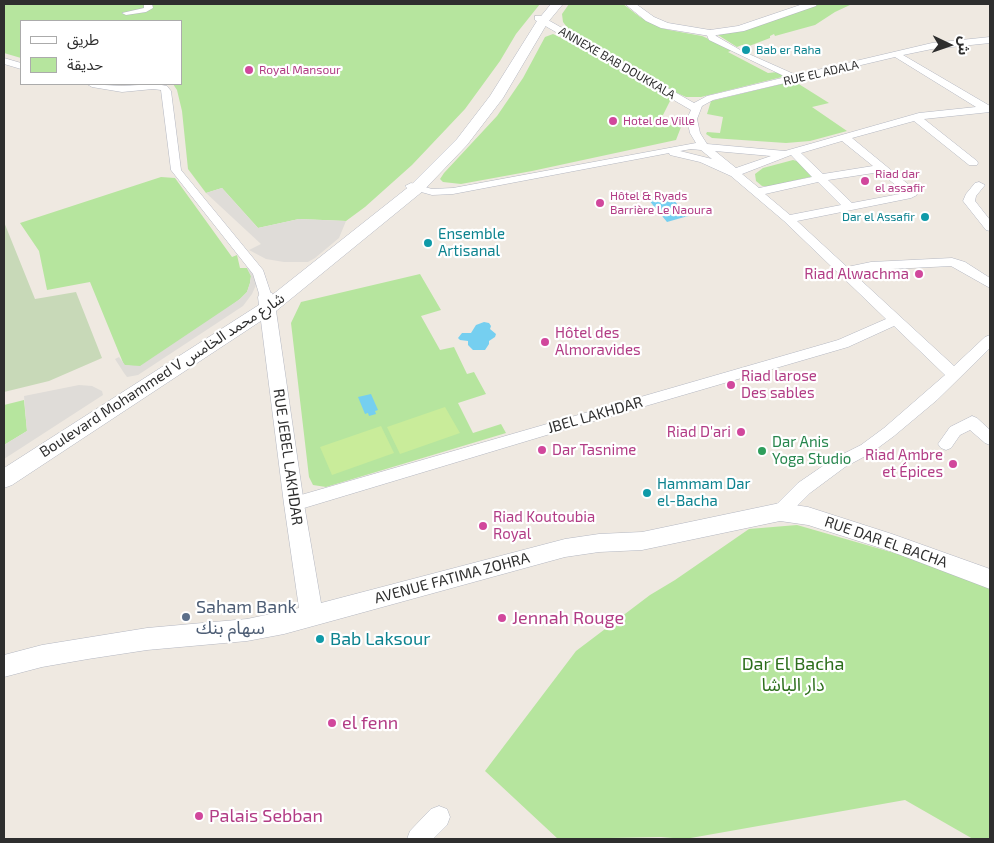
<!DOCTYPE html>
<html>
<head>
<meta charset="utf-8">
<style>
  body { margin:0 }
  #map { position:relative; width:994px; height:843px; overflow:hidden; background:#efe9e1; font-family:"Exo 2","Noto Sans Arabic",sans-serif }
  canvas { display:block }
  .frame { position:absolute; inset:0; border:5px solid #2e2e2e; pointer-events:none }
  .legend { position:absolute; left:20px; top:20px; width:162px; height:65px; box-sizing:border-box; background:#fff; border:1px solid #ababab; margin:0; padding:6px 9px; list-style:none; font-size:15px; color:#2e2e2e }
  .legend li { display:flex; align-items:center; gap:10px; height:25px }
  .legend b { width:25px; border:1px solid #ababab }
  .north { position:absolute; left:924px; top:20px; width:50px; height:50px; -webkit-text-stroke:4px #fff; paint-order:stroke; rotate:93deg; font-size:14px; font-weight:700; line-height:20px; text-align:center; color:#2e2e2e }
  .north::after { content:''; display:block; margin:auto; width:18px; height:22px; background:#2e2e2e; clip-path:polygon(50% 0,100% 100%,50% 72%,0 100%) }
</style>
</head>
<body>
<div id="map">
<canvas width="994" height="843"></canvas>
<div class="frame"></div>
<ul class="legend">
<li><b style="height:6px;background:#fff"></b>طريق</li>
<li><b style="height:14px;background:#b6e59e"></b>حديقة</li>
</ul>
<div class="north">ش</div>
</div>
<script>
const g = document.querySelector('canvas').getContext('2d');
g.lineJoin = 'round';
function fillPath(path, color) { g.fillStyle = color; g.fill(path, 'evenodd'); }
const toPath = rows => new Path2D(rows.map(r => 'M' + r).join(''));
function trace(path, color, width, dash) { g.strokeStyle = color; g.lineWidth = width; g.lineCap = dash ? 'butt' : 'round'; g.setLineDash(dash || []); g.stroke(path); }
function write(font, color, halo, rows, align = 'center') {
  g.font = font + ' "Exo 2","Noto Sans Arabic",sans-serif'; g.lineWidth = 4.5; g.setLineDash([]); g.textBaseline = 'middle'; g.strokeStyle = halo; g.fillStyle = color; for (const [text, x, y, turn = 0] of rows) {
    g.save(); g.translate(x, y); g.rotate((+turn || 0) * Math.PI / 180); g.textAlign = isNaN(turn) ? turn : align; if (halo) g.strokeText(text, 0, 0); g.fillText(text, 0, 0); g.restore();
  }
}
fillPath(toPath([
  [13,4,540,4,516,34,500,61,465,109,412,165,365,207,346,221,299,219,258,228,222,188,206,193,188,169,182,111,177,90,173,84,181,84,181,21,21,21,21,58,4,53,4,5],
  [569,4,623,4,640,17,657,26,669,30,702,36,733,50,728,52,768,73,778,72,786,76,701,97,686,97,677,93,570,31,563,22,562,14],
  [816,4,859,4,850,5,835,12,815,25,775,36,774,34,770,36,770,38,744,48,742,45,737,47,718,35,745,29],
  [553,34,610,61,671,99,659,123,681,127,676,140,532,171,461,184,443,182,440,179,444,173,497,116,523,78,545,37],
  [794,81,829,103,812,107,847,131,810,141,786,143,712,138,706,134,707,132,720,133,723,117,707,114,711,101],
  [793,160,800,162,814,176,771,186,762,186,756,181,755,174,763,168],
  [161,177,175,178,232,257,237,255,240,268,247,268,251,276,250,283,247,292,240,299,223,312,140,367,124,365,90,282,47,290,39,251,20,223],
  [420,274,441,310,421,316,440,350,454,347,467,374,474,372,486,394,458,403,473,433,501,424,506,433,326,487,313,485,309,477,291,323,301,302],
  [24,400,27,431,4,445,4,405],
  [797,525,929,563,990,588,990,839,973,839,905,800,685,839,661,837,558,839,485,771,576,651,650,595,675,580,749,529]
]), '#b6e59e');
fillPath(toPath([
  [4,222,35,299,76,292,102,358,49,381,4,392]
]), '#c8d9b8');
fillPath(toPath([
  [445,407,460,433,400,454,387,427],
  [381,426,394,453,332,475,320,447]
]), '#c9ec9a');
fillPath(toPath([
  [222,188,258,228,299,219,346,221,339,238,315,258,308,262,284,262,266,259,249,250,261,244,206,193],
  [250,267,256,279,256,285,252,294,243,306,138,375,127,377,124,373,115,359,119,357,125,365,140,366,240,299,247,292,250,283,251,276,247,268],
  [79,385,92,386,102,391,103,395,4,459,4,445,27,431,24,396]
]), '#dfdcd8');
fillPath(toPath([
  [668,194,688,216,667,222,648,199],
  [484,322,489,323,491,326,490,329,496,334,495,337,489,341,489,344,485,350,473,350,468,345,468,341,460,340,458,338,462,333,471,333,476,325],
  [371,394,378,410,375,411,376,414,369,416,368,413,365,414,358,397]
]), '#75cff0');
const minor = toPath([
  [144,4,152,4,153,8,146,12,126,15,122,13,144,8,144,4],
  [535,16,541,16,694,103,707,96,786,77,709,40,706,33,710,30,713,31,716,36,742,51,796,75,932,43,990,37,990,43,932,49,903,55,990,106,990,112,924,119,977,161,978,163,977,165,969,165,914,121,852,138,914,189,917,195,911,198,797,221,847,267,871,262,952,258,965,262,990,278,990,288,951,266,871,270,854,274,954,366,985,337,990,335,990,348,937,400,894,436,871,453,845,467,810,493,786,517,780,519,774,517,772,512,774,507,798,483,833,459,861,445,884,428,945,375,894,326,848,347,570,428,294,511,288,509,286,504,288,499,294,497,838,340,886,319,784,221,731,176,700,162,670,155,669,153,453,194,432,195,407,188,405,186,411,183,432,189,453,188,696,143,690,133,687,119,691,110,535,20,535,16],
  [895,57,976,107,919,113,785,151,707,144,700,133,697,119,702,106,713,100,895,57],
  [842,141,873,166,823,174,801,153,842,141],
  [691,149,701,150,712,159,680,151,691,149],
  [715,151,771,156,736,168,715,151],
  [791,155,812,177,759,188,742,174,791,155],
  [880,172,905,193,852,203,828,180,880,172],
  [818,182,841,205,790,215,765,194,818,182],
  [4,58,21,63,21,69,4,64,4,58],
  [87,84,122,86,156,84,167,86,171,91,181,170,263,270,272,297,271,300,261,300,253,274,171,170,161,90,153,89,122,92,92,87,87,84],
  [979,182,985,185,976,196,975,201,990,220,990,231,986,230,963,201,966,194,975,183,979,182],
  [972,416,977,418,990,430,990,445,985,443,970,430,960,435,951,448,946,450,941,448,938,444,950,427,972,416],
  [439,806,447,809,450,817,447,825,433,839,407,839,410,831,431,809,439,806]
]);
const tertiary = toPath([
  [625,4,636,4,654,17,668,23,710,30,738,26,803,4,817,4,816,6,744,31,710,36,661,28,646,21,625,4],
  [266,292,272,293,274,297,304,504,321,603,565,539,599,534,642,532,780,503,808,507,892,534,990,569,990,589,890,551,808,525,780,521,642,550,599,552,565,557,284,634,247,641,147,650,88,659,42,667,4,677,4,655,42,645,147,628,247,619,299,608,284,504,258,297,260,293,266,292]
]);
const secondary = toPath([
  [551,4,563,4,548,22,503,98,467,145,423,191,276,311,12,485,4,488,4,468,262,303,411,185,457,139,490,96,537,21,551,4]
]);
trace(minor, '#b4b7c1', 1);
trace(tertiary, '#b4b7c1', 1);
trace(secondary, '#b4b7c1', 1);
fillPath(minor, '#fff');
fillPath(tertiary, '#fff');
fillPath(secondary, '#fff');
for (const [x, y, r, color] of [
  [746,50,5,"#0f9aa8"],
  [249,70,5,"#d1479c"],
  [613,121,5,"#d1479c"],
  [865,181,5,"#d1479c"],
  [600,203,5,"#d1479c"],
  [925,217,5,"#0f9aa8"],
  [428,243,5,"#0f9aa8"],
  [919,274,5,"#d1479c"],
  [545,342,5,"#d1479c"],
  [731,385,5,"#d1479c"],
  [741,432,5,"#d1479c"],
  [542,450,5,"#d1479c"],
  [762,451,5,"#2e9e5b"],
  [953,464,5,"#d1479c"],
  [647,493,5,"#0f9aa8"],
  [483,526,5,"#d1479c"],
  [186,617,5,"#5c6f8a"],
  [502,618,5,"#d1479c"],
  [320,639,5,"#0f9aa8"],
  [332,723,5,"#d1479c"],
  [199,816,5,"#d1479c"]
]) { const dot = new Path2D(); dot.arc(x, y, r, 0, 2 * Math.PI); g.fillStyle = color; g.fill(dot); trace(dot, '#fff', 2); }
write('12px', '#0d838f', '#fff', [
  ["Bab er Raha",756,50],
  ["Dar el Assafir",915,217,"right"]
], 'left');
write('12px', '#2e2e2e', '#fff', [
  ["ANNEXE BAB DOUKKALA",617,63,30],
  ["RUE EL ADALA",821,73,-13]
]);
write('12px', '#b23c85', '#fff', [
  ["Royal Mansour",259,70],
  ["Hotel de Ville",623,121],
  ["Riad dar",875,174],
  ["el assafir",875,188],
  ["Hôtel & Ryads",610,196],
  ["Barrière Le Naoura",610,210]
], 'left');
write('15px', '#0d838f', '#fff', [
  ["Ensemble",438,234],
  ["Artisanal",438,251],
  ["Hammam Dar",657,484],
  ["el-Bacha",657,501]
], 'left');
write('15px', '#b23c85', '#fff', [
  ["Riad Alwachma",909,274,"right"],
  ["Hôtel des",555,333],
  ["Almoravides",555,350],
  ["Riad larose",741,376],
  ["Des sables",741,393],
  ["Riad D'ari",731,432,"right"],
  ["Dar Tasnime",552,450],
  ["Riad Ambre",943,455,"right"],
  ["et Épices",943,472,"right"],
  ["Riad Koutoubia",493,517],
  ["Royal",493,534]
], 'left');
write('15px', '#2e2e2e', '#fff', [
  ["Boulevard Mohammed V شارع محمد الخامس",162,375,-33],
  ["JBEL LAKHDAR",595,415,-16],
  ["RUE JEBEL LAKHDAR",288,457,82],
  ["RUE DAR EL BACHA",886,542,19],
  ["AVENUE FATIMA ZOHRA",452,578,-15]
]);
write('15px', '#27864d', '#fff', [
  ["Dar Anis",772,442],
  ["Yoga Studio",772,459]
], 'left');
write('18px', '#4e5e75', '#fff', [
  ["Saham Bank",196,607],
  ["سهام بنك",196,628]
], 'left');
write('18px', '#b23c85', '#fff', [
  ["Jennah Rouge",512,618],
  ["el fenn",342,723],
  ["Palais Sebban",209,816]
], 'left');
write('18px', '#0d838f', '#fff', [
  ["Bab Laksour",330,639]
], 'left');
write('18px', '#2c6e1b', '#fff', [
  ["Dar El Bacha",793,664],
  ["دار الباشا",793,685]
]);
</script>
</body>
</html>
